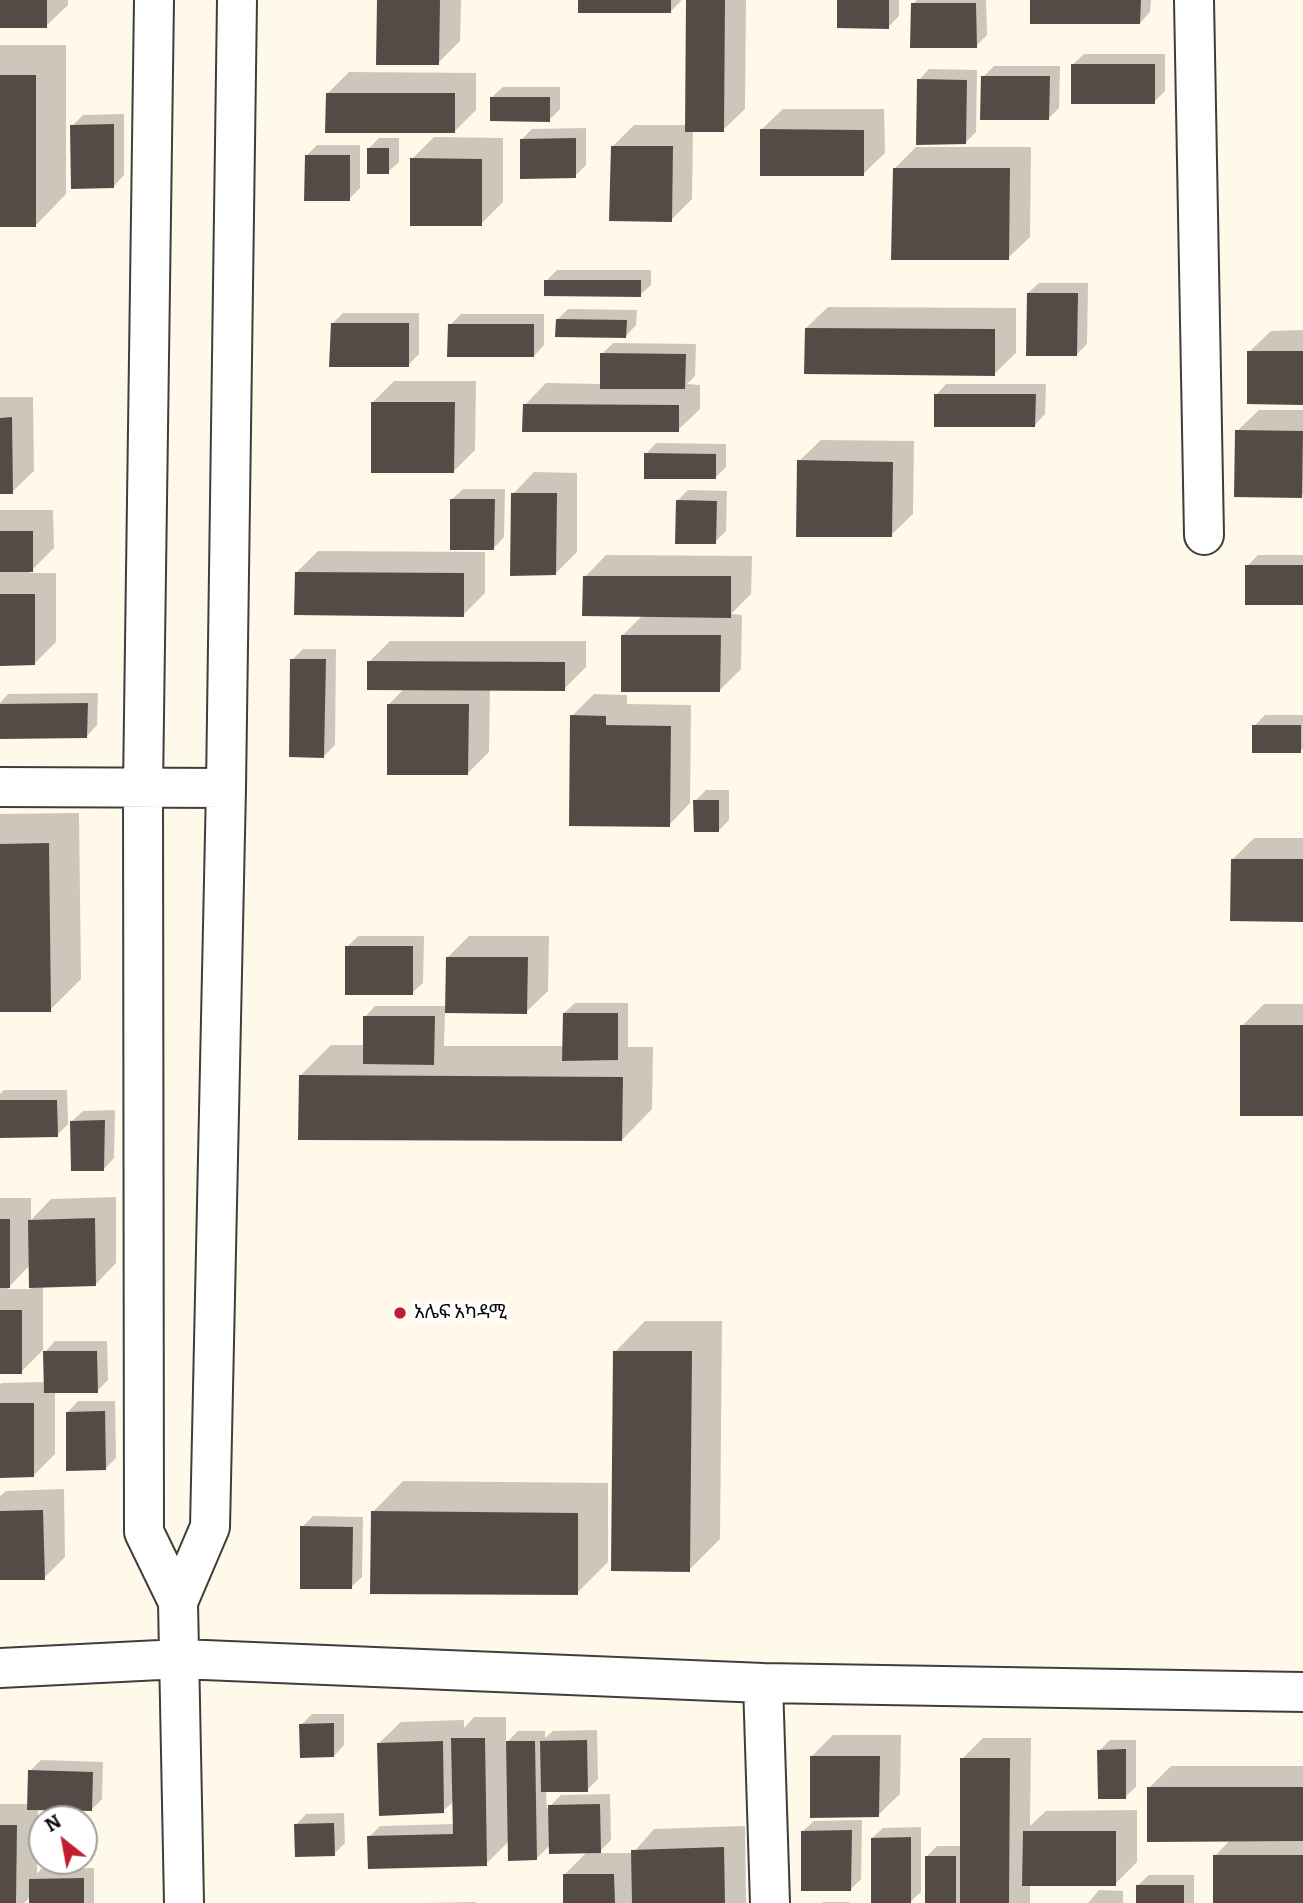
<!DOCTYPE html>
<html>
<head>
<meta charset="utf-8">
<style>
  body { margin:0 }
  #map { position:relative; width:1303px; height:1903px; overflow:hidden; background:#fff9e9; font-family:Bitter,serif }
  canvas { display:block }
  .north { position:absolute; left:28px; top:1805px; width:70px; height:70px; box-sizing:border-box; background:#fff; border:2px solid #9d9d9d; border-radius:50%; rotate:329deg; font-size:19px; font-weight:700; line-height:28px; text-align:center; color:#0b0b0b }
  .north::after { content:''; display:block; margin:auto; width:24px; height:32px; background:#c11d2f; clip-path:polygon(50% 0,100% 100%,50% 72%,0 100%) }
</style>
</head>
<body>
<div id="map">
<canvas width="1303" height="1903"></canvas>
<div class="north">N</div>
</div>
<script>
const g = document.querySelector('canvas').getContext('2d');
g.lineJoin = 'round';
function fillPath(path, color) { g.fillStyle = color; g.fill(path, 'evenodd'); }
const toPath = rows => new Path2D(rows.map(r => 'M' + r).join(''));
function trace(path, color, width, dash) { g.strokeStyle = color; g.lineWidth = width; g.lineCap = dash ? 'butt' : 'round'; g.setLineDash(dash || []); g.stroke(path); }
function write(font, color, halo, rows, align = 'center') {
  g.font = font + ' Bitter,"Noto Sans Ethiopic",serif'; g.lineWidth = 7; g.setLineDash([]); g.textBaseline = 'middle'; g.strokeStyle = halo; g.fillStyle = color; for (const [text, x, y, turn = 0] of rows) {
    g.save(); g.translate(x, y); g.rotate((+turn || 0) * Math.PI / 180); g.textAlign = isNaN(turn) ? turn : align; if (halo) g.strokeText(text, 0, 0); g.fillText(text, 0, 0); g.restore();
  }
}
fillPath(toPath([
  [0,0,68,0,68,5,46,26,0,27],
  [379,0,461,0,460,41,438,63],
  [580,0,681,0,681,1,670,12],
  [688,0,746,0,745,109,723,130,693,130,692,199,671,220,612,147,634,125,687,125],
  [839,0,899,0,899,16,888,27],
  [917,0,986,0,987,35,976,46,913,4],
  [1032,0,1151,0,1150,12,1140,23],
  [0,45,66,45,66,194,36,225,0,225],
  [1084,54,1165,54,1165,91,1154,102,1073,64],
  [994,66,1060,66,1059,108,1048,119,983,77],
  [929,69,977,70,976,132,965,143,919,80],
  [349,72,476,73,476,110,454,132,327,94],
  [503,87,560,87,560,109,549,120,492,97],
  [783,109,884,109,885,153,863,174,761,130],
  [124,114,124,175,114,186,72,126,83,115],
  [586,128,586,165,575,176,522,139,532,129],
  [434,137,503,138,503,202,481,224,412,159],
  [379,138,399,138,399,162,388,172,368,149],
  [317,145,360,145,360,188,349,199,306,156],
  [916,147,1031,147,1030,237,1008,258,895,168],
  [557,270,651,270,651,285,640,295,546,281],
  [1039,283,1088,283,1087,344,1076,355,1028,293],
  [828,307,1016,308,1016,353,994,374,806,328],
  [568,309,637,310,636,325,626,336,557,320],
  [343,313,419,313,419,354,408,365,332,324],
  [461,314,544,314,544,345,534,356,450,325],
  [1303,330,1303,403,1249,352,1271,331],
  [613,343,696,344,695,376,687,384,700,385,700,409,678,430,525,405,546,383,602,384,602,354],
  [394,381,476,381,475,450,453,472,373,402],
  [946,384,1046,384,1045,414,1035,425,936,395],
  [0,397,33,397,34,471,12,492,0,493],
  [1259,410,1303,410,1303,494,1301,496,1237,431],
  [821,440,914,441,913,514,891,535,799,461],
  [656,443,726,444,726,467,715,478,646,454],
  [534,472,577,473,577,552,555,574,513,494],
  [463,489,505,489,504,537,494,548,452,499],
  [688,490,727,491,726,531,715,542,677,501],
  [0,510,53,510,54,548,29,573,56,573,56,642,34,664,0,664],
  [318,551,485,552,485,593,463,615,296,573],
  [606,555,752,556,751,594,731,614,742,615,741,669,719,691,623,635,643,615,585,577],
  [1258,555,1303,555,1303,603,1247,566],
  [390,641,586,641,586,667,564,689,490,689,489,752,468,773,389,704,404,689,369,662],
  [303,649,336,649,335,745,324,756,292,660],
  [98,693,97,725,87,736,0,737,0,703,8,694],
  [594,694,627,695,627,704,691,705,690,803,669,825,572,716],
  [1265,715,1303,715,1303,748,1300,751,1254,726],
  [706,790,729,790,729,820,719,830,695,801],
  [79,813,81,979,50,1010,0,1010,0,814],
  [1254,838,1303,838,1303,920,1233,859],
  [358,936,424,936,423,983,412,993,347,947],
  [469,936,549,936,548,991,526,1012,445,1011,444,1046,564,1046,564,1013,575,1003,628,1003,628,1047,653,1047,652,1109,622,1140,300,1076,331,1045,365,1045,365,1017,375,1006,446,1006,448,957],
  [1264,1004,1303,1004,1303,1115,1242,1026],
  [4,1090,67,1090,68,1124,57,1135,0,1136,0,1094],
  [115,1110,114,1158,104,1169,72,1121,83,1111],
  [116,1197,116,1263,95,1285,43,1286,43,1350,21,1372,0,1372,0,1198,31,1198,31,1220,51,1199],
  [30,1265,31,1289,7,1289],
  [645,1321,722,1321,720,1539,689,1570,615,1352],
  [55,1341,107,1341,108,1380,97,1391,55,1391,55,1454,34,1475,0,1476,0,1384,2,1383,45,1382,45,1352],
  [78,1401,115,1401,116,1458,105,1469,68,1412],
  [403,1481,608,1483,608,1562,577,1593,373,1512],
  [64,1489,65,1557,44,1578,0,1579,0,1496,6,1491],
  [313,1516,363,1517,362,1577,351,1587,302,1527],
  [312,1714,344,1714,344,1745,334,1756,301,1725],
  [474,1717,506,1717,506,1743,518,1731,545,1731,545,1738,553,1731,597,1730,598,1779,587,1790,546,1791,547,1809,561,1795,610,1794,611,1840,598,1853,633,1853,654,1829,745,1826,746,1903,565,1903,564,1875,588,1851,551,1844,537,1858,509,1841,486,1864,369,1837,380,1826,455,1824,454,1801,443,1811,379,1743,401,1722,464,1720,464,1728],
  [833,1735,901,1735,900,1794,878,1815,811,1757],
  [983,1738,1031,1738,1030,1826,1046,1811,1137,1810,1137,1862,1115,1884,1030,1884,1030,1903,926,1903,926,1857,937,1846,962,1846,962,1759],
  [1110,1740,1136,1740,1136,1787,1125,1797,1099,1751],
  [41,1760,103,1762,102,1799,91,1810,38,1808,37,1874,41,1869,94,1868,94,1903,31,1903,31,1896,24,1903,0,1903,0,1804,29,1804,30,1771],
  [1171,1766,1303,1766,1303,1903,1215,1903,1215,1856,1231,1839,1149,1788],
  [344,1813,345,1843,334,1854,296,1825,306,1814],
  [862,1820,861,1879,850,1890,803,1831,814,1821],
  [921,1827,921,1892,910,1902,872,1838,883,1828],
  [1149,1875,1194,1875,1194,1903,1138,1903,1138,1885],
  [1099,1890,1123,1891,1123,1903,1088,1903],
  [476,1902,476,1903,427,1903],
  [823,1902,849,1902,849,1903,822,1903]
]), '#0003');
fillPath(toPath([
  [0,0,47,0,47,28,0,28],
  [377,0,440,0,439,65,376,65],
  [578,0,671,0,671,13,578,13],
  [686,0,725,0,724,132,685,132],
  [837,0,889,0,889,29,837,28],
  [1030,0,1141,0,1140,24,1030,24],
  [911,3,976,3,977,48,910,48],
  [1071,64,1155,64,1155,104,1071,104],
  [0,75,36,75,36,227,0,227],
  [981,76,1050,76,1049,120,980,120],
  [917,79,967,80,966,144,916,145],
  [326,93,455,93,455,133,325,133],
  [490,97,550,97,550,122,490,121],
  [114,124,114,188,71,189,70,125],
  [760,129,864,130,864,176,760,176],
  [576,138,576,178,520,179,520,139],
  [611,146,673,146,672,222,609,221],
  [367,148,389,148,389,174,367,174],
  [305,155,350,155,350,201,304,201],
  [410,158,482,159,482,226,410,226],
  [893,168,1010,168,1009,260,891,260],
  [544,280,641,280,641,297,544,296],
  [1027,293,1078,293,1077,356,1026,356],
  [556,319,627,320,626,338,555,337],
  [331,323,409,323,409,367,329,367],
  [448,324,534,324,534,357,447,357],
  [805,328,995,329,995,376,804,374],
  [1247,351,1303,351,1303,405,1247,404],
  [600,353,686,354,685,389,600,389],
  [934,394,1036,394,1035,427,934,427],
  [371,402,455,402,454,473,371,473],
  [523,404,679,405,679,432,522,432],
  [12,417,13,494,0,494,0,418],
  [1235,430,1303,431,1302,498,1234,497],
  [644,453,716,454,716,479,644,479],
  [797,460,893,462,892,537,796,537],
  [511,493,557,493,556,575,510,576],
  [450,499,495,499,494,550,450,550],
  [676,500,717,501,716,544,675,544],
  [0,531,33,531,33,572,0,572],
  [1245,565,1303,565,1303,605,1245,605],
  [295,572,464,573,464,617,294,615],
  [583,576,731,576,731,618,582,616],
  [0,594,35,594,35,665,0,666],
  [621,635,721,635,720,692,621,692],
  [290,659,326,659,324,758,289,757],
  [367,661,565,662,565,691,367,690],
  [88,703,87,738,0,739,0,704],
  [387,704,469,704,468,775,387,775],
  [570,715,606,716,606,725,671,726,670,827,569,826],
  [1252,725,1301,725,1301,753,1252,753],
  [693,800,719,800,719,832,694,832],
  [49,843,51,1012,0,1012,0,844],
  [1231,859,1303,859,1303,922,1230,921],
  [345,946,413,946,413,995,345,995],
  [446,957,528,957,527,1014,445,1013],
  [563,1013,618,1013,618,1060,562,1061],
  [363,1016,435,1016,434,1065,363,1064],
  [1240,1025,1303,1025,1303,1116,1240,1116],
  [299,1075,623,1077,622,1141,298,1140],
  [0,1100,57,1100,58,1137,0,1138],
  [105,1120,104,1171,71,1171,70,1121],
  [95,1218,96,1286,29,1288,28,1220],
  [0,1219,10,1219,10,1288,0,1288],
  [0,1310,22,1310,22,1374,0,1374],
  [43,1351,97,1351,98,1393,44,1393],
  [613,1351,692,1351,690,1572,611,1571],
  [0,1403,34,1403,34,1477,0,1478],
  [105,1411,106,1470,66,1471,66,1412],
  [43,1510,45,1580,0,1580,0,1511],
  [371,1511,578,1513,578,1595,370,1594],
  [300,1526,353,1527,352,1589,300,1589],
  [334,1723,334,1757,300,1758,299,1724],
  [451,1738,485,1738,487,1866,368,1869,367,1836,453,1834],
  [587,1740,588,1792,541,1792,540,1741],
  [443,1741,444,1813,379,1816,377,1743],
  [506,1741,535,1741,537,1860,508,1861],
  [1126,1749,1126,1799,1098,1799,1097,1750],
  [810,1756,880,1756,879,1817,810,1818],
  [960,1758,1010,1758,1009,1903,960,1903],
  [28,1770,93,1772,92,1811,27,1810],
  [1147,1787,1303,1787,1303,1841,1147,1842],
  [600,1804,601,1853,549,1854,548,1805],
  [334,1823,335,1856,295,1857,294,1824],
  [0,1825,17,1825,16,1903,0,1903],
  [852,1830,851,1891,801,1891,801,1831],
  [1023,1831,1116,1831,1116,1886,1022,1886],
  [911,1837,911,1903,871,1903,871,1838],
  [724,1847,725,1903,632,1903,631,1850],
  [1213,1855,1303,1855,1303,1903,1213,1903],
  [925,1856,956,1856,956,1903,925,1903],
  [563,1874,614,1874,615,1903,563,1903],
  [84,1878,84,1903,29,1903,29,1879],
  [1136,1885,1184,1885,1184,1903,1136,1903]
]), '#544b47');
const minor = toPath([
  [154,0,143,787,144,1532,178,1602],
  [1194,0,1204,535],
  [0,787,226,788],
  [0,1668,180,1659,763,1683,1303,1692],
  [763,1683,770,1903],
  [184,1903,178,1602,210,1527,226,788,237,0]
]);
trace(minor, '#3e3e3e', 42);
trace(minor, '#fff', 38);
for (const [x, y, r, color] of [
  [400,1313,7,"#c11d2f"]
]) { const dot = new Path2D(); dot.arc(x, y, r, 0, 2 * Math.PI); g.fillStyle = color; g.fill(dot); trace(dot, '#fff', 2.5); }
write('19px', '#0b0b0b', '#fff', [
  ["አሌፍ አካዳሚ",414,1313]
], 'left');
</script>
</body>
</html>
